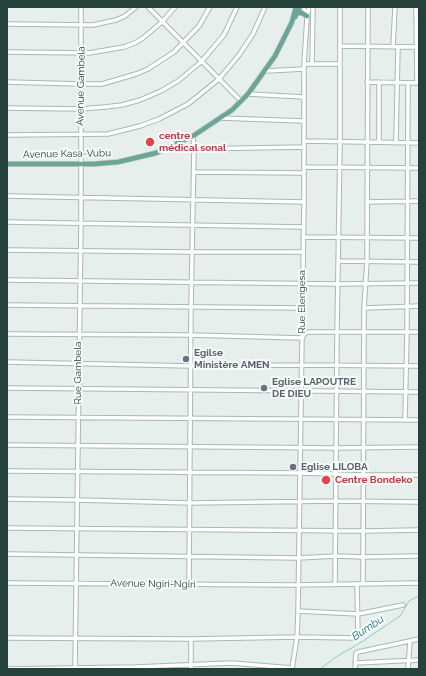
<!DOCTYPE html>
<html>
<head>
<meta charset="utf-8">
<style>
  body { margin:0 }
  #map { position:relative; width:426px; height:676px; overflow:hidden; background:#e6efeb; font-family:Raleway,sans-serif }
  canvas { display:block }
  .frame { position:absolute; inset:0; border:8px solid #24423a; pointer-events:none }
</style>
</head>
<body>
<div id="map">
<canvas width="426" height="676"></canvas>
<div class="frame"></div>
</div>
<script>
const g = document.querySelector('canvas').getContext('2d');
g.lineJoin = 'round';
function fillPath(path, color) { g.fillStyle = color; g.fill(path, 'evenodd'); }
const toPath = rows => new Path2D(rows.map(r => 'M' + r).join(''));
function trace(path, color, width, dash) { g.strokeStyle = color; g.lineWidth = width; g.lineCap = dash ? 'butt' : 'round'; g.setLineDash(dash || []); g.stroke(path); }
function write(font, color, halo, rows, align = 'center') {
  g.font = font + ' Raleway,sans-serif'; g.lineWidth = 4; g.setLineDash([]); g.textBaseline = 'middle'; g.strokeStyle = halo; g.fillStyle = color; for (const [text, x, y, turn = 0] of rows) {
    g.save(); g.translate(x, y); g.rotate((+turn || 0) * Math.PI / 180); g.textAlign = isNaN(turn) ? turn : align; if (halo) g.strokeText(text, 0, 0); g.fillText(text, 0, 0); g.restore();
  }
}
fillPath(toPath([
  [323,476,330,476,329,484,322,485]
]), '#d4dfda');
trace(toPath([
  [320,669,336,657,360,643,400,616,409,601,419,596]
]), '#8ec9d4', 1);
const minor = toPath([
  [148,7,241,101],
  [303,7,307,15],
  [416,7,417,83],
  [7,24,93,25,116,20,125,16,136,7],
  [340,46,419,47],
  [393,47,395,7],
  [7,52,89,53,124,47,135,43,143,38,162,22,175,7],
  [304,64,340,64],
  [312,64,313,7],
  [266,71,304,69],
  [7,82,81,84,102,84,136,74,148,69,174,52,199,26,210,7],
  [367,82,418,83],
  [248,94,304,97],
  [7,108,80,109,105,107,122,105,140,100,161,91,178,81,201,62,224,35,237,7],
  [220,118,304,121],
  [7,135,108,134,140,126,159,119,188,104,219,79,239,55,253,34,265,7],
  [305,141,419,143],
  [379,142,379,82],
  [396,142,398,47],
  [194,149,304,147],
  [304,167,419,168],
  [194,172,304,173],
  [7,196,304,202],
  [367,202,419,201],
  [7,222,303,227],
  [303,237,419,238],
  [7,250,192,252,303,252],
  [338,261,419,262],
  [7,280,338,284,419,283],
  [7,305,302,308],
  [364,308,419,306],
  [7,334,191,335,302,338,305,333,309,332,419,332],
  [7,362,191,366,302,365,419,366],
  [7,388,419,392],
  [7,417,419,420],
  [405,420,407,332,408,83],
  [7,445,336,448,419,447],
  [7,471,301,473,364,475,419,475],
  [7,499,77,500,190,503,336,501,419,502],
  [7,528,364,531,419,530],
  [7,554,298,558,336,556,363,557,419,556],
  [7,583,292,585,419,583],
  [189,584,191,308,194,149,193,136],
  [363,584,364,308,367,261,368,7],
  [335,585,337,332,340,141,340,7],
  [298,611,358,614,403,605],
  [7,638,191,639,297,637,355,638,358,636,357,584],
  [191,639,191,669],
  [355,663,419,660],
  [7,669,136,667,232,663,292,668],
  [75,669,81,223,81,7],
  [292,669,297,637,298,611,304,202,304,64,307,18,309,7],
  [355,669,356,653,358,652,419,639],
  [408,669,410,641]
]);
const major = toPath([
  [297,13,302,13,307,16],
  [295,17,300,7],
  [7,164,94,164,118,162,156,153,193,136,232,110,248,94,275,56,292,22,296,7]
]);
trace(minor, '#a8b8b2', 5.5);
trace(major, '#c2cac8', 6);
trace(minor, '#fff', 3.5);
trace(major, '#6aa596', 4.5);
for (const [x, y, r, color] of [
  [150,142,5,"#e0444e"],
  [186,359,4,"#6b7280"],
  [264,388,4,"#6b7280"],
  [293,467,4,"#6b7280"],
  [326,480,5,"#e0444e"]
]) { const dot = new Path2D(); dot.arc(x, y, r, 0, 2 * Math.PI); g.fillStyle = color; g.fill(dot); trace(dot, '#f7fbf9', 1.5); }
write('10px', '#24423a', '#f7fbf9', [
  ["Avenue Gambela",81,86,-89],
  ["Avenue Kasa-Vubu",67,154,-1],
  ["Rue Elengesa",302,302,-90],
  ["Rue Gambela",78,373,-90],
  ["Avenue Ngiri-Ngiri",153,584,1]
]);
write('bold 10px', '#be3a42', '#f7fbf9', [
  ["centre",159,136],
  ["médical sonal",159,148],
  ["Centre Bondeko",335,480]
], 'left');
write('bold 10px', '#5b616d', '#f7fbf9', [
  ["Egilse",194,353],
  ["Ministère AMEN",194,365],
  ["Eglise LAPOUTRE",272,382],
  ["DE DIEU",272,394],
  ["Eglise LILOBA",301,467]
], 'left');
write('italic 11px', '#1c6f80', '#f7fbf9', [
  ["Bumbu",368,628,-34]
]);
</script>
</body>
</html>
